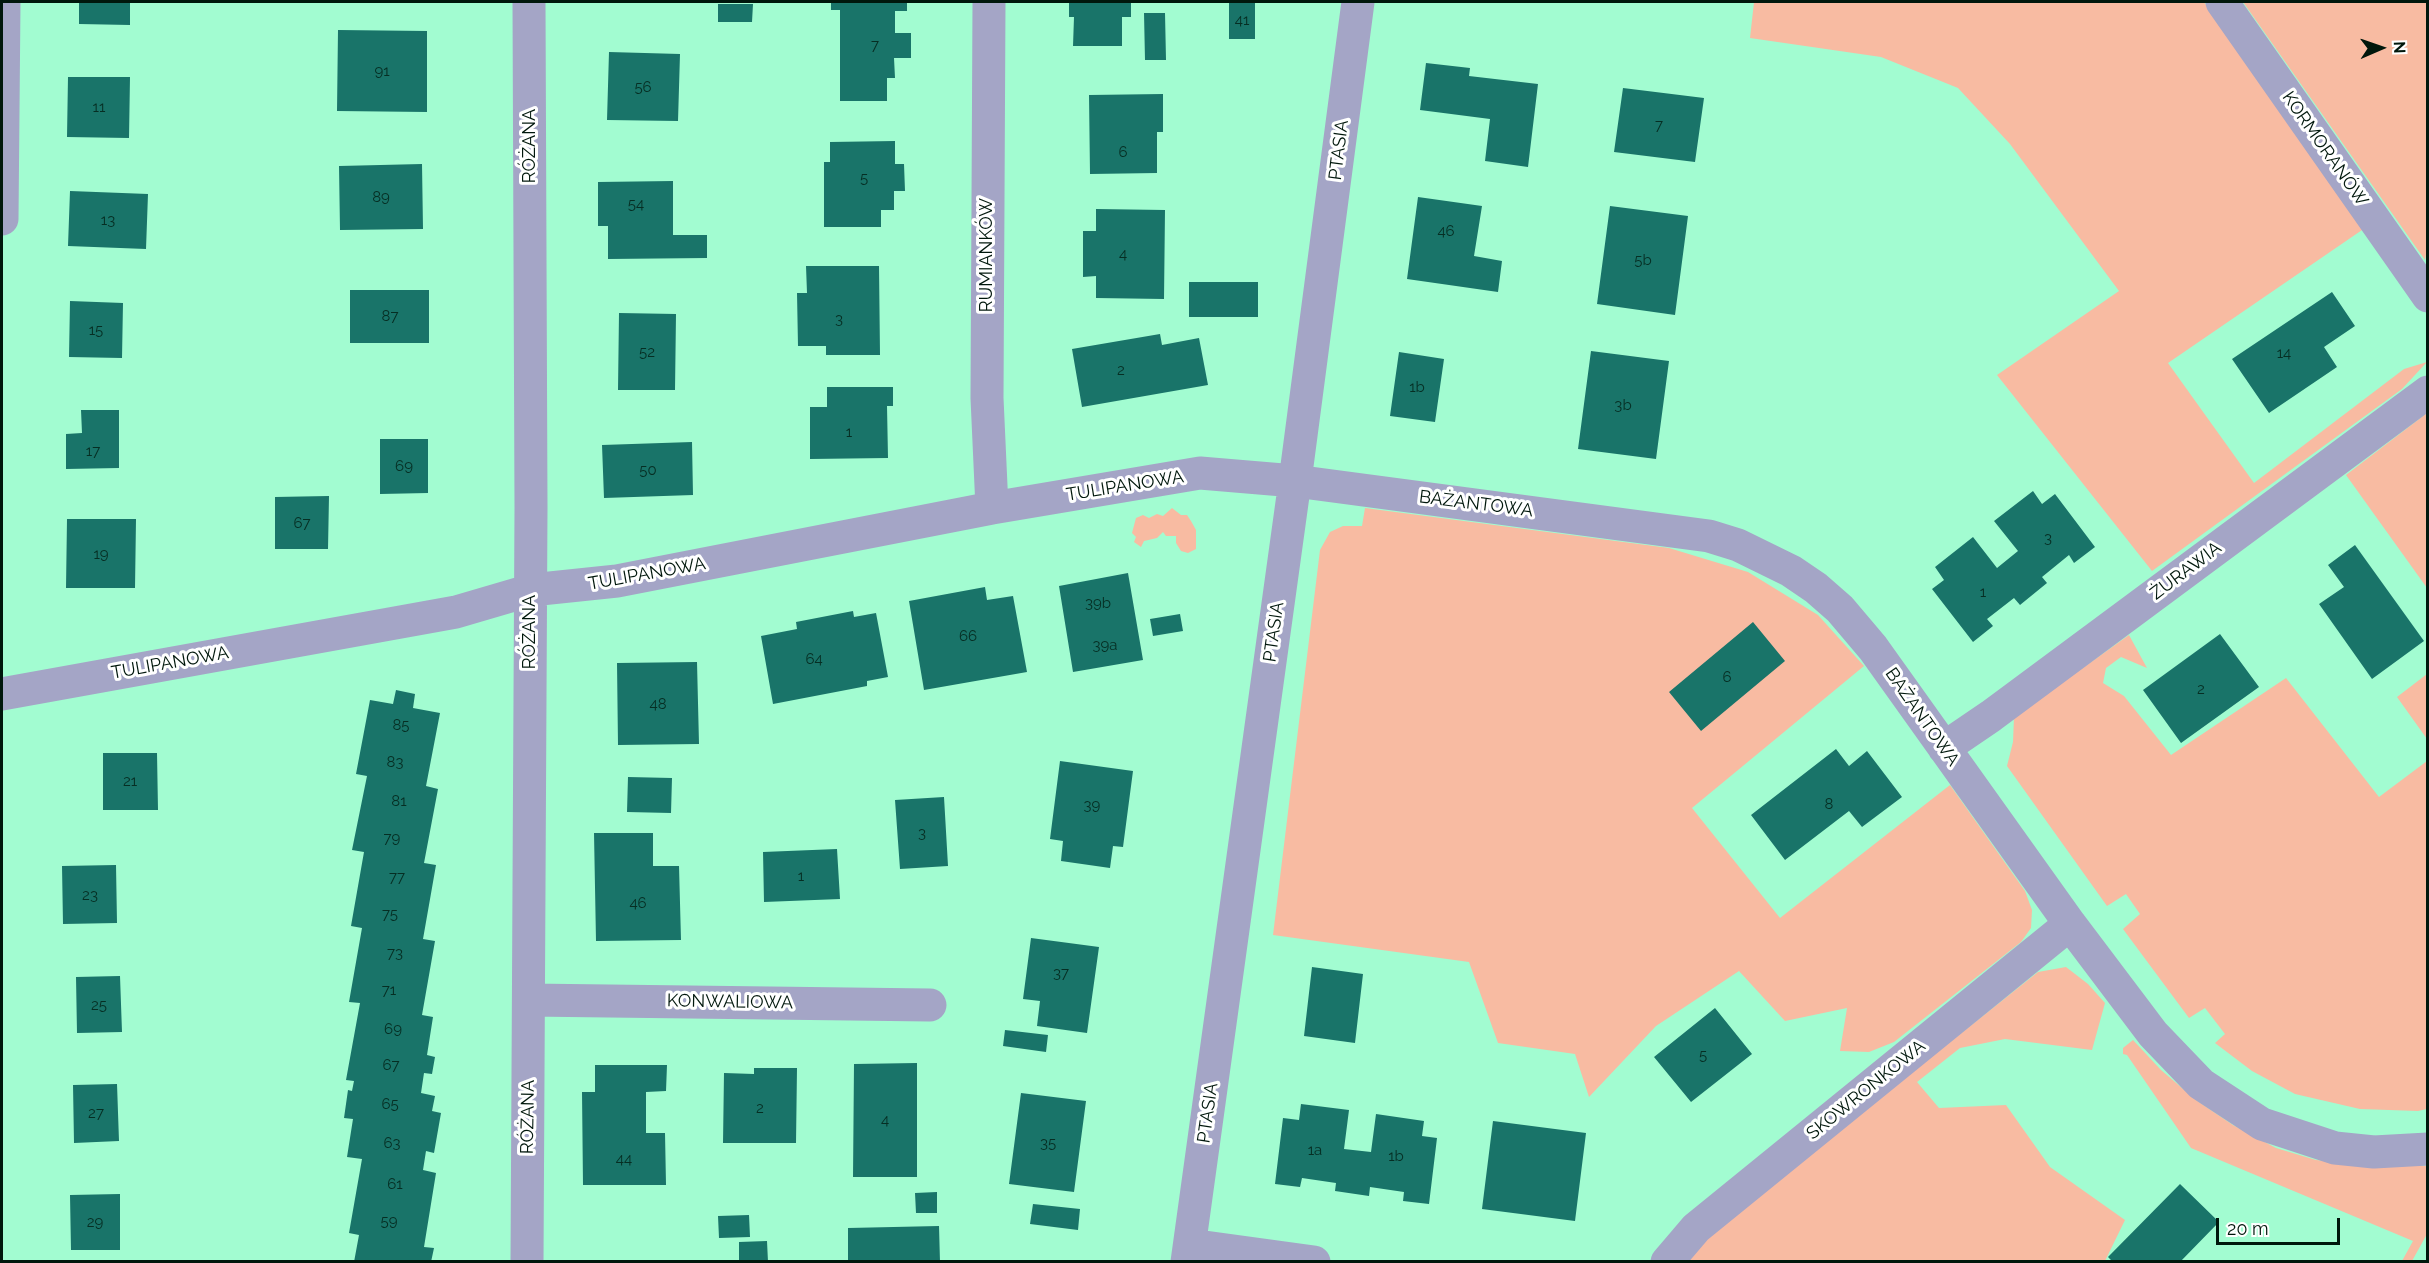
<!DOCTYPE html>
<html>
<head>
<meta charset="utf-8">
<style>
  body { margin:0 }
  #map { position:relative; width:2429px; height:1263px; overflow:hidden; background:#a2fcd1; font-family:Raleway,sans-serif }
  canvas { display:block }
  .frame { position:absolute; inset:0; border:3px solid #00170c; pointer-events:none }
  .north { position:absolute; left:2351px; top:18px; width:60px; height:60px; -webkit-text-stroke:4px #fff; paint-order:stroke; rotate:88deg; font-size:16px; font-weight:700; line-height:24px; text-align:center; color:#00170c }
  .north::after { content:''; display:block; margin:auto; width:21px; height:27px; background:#00170c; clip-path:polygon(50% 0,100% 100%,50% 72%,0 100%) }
  .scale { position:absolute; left:2216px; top:1218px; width:124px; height:27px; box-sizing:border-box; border:3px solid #00170c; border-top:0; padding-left:8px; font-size:18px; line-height:21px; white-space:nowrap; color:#00170c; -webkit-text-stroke:4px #fff; paint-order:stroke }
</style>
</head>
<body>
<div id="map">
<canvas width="2429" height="1263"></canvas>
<div class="frame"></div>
<div class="north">N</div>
<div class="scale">20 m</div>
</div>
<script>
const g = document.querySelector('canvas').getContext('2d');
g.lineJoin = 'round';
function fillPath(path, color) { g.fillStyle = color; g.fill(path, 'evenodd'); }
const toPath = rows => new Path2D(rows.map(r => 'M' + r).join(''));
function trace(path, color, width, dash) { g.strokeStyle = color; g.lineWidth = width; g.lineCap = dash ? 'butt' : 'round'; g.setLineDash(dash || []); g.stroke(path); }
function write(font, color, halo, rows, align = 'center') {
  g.font = font + ' Raleway,sans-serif'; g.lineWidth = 6; g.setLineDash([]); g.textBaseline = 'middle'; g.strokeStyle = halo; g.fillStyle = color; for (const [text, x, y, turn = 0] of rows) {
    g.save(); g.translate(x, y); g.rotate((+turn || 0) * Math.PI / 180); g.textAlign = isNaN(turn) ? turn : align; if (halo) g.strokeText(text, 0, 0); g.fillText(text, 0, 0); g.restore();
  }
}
fillPath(toPath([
  [1754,2,2204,2,2365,228,2168,363,2254,483,2404,369,2427,362,2402,389,2152,571,1997,375,2119,291,2010,144,1958,88,1881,57,1750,38],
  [2243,2,2427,2,2428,243,2425,260],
  [2427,413,2427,588,2346,475],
  [1172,508,1181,515,1187,515,1191,521,1196,530,1196,549,1188,553,1181,551,1176,543,1176,536,1166,536,1163,532,1157,538,1144,541,1141,547,1134,542,1136,537,1132,533,1136,518,1143,515,1149,518,1157,514,1163,516],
  [1365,508,1669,548,1748,572,1818,615,1864,666,1692,808,1780,918,1950,785,2025,891,2032,910,2031,928,2021,942,1894,1042,1869,1052,1840,1051,1847,1008,1785,1021,1739,971,1656,1026,1589,1097,1575,1054,1498,1043,1469,962,1273,935,1320,550,1330,532,1343,526,1362,526],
  [2129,635,2147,668,2121,657,2106,668,2103,683,2124,696,2171,755,2286,678,2379,797,2427,761,2427,1109,2418,1111,2360,1109,2295,1094,2252,1071,2215,1043,2225,1034,2205,1008,2189,1018,2123,929,2140,914,2126,894,2107,906,2007,766,2013,742,2014,717],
  [2427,674,2427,739,2397,697],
  [2066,967,2088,984,2105,1003,2092,1050,2005,1039,1960,1048,1917,1082,1939,1108,2006,1105,2050,1167,2125,1220,2105,1261,1685,1262,1699,1242,2038,972],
  [2133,1040,2161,1070,2196,1100,2233,1125,2276,1148,2316,1160,2364,1165,2427,1166,2427,1234,2412,1261,2402,1261,2413,1241,2191,1148,2127,1055,2123,1054,2123,1048]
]), '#f8bba2');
fillPath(toPath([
  [79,2,130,2,130,25,79,24],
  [831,2,907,2,907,11,895,11,895,33,911,33,911,58,894,58,895,78,887,78,887,101,840,101,840,10,831,10],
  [1069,2,1131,2,1131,17,1122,17,1122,46,1073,46,1074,17,1069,17],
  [1229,2,1255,2,1255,39,1229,39],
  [718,4,753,4,752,22,718,22],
  [1144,13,1165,13,1166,60,1145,60],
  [338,30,427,31,427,112,337,111],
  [609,52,680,54,678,121,607,120],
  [1426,63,1470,68,1469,76,1538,84,1528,167,1485,161,1490,119,1420,110],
  [68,77,130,77,129,138,67,137],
  [1623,88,1704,98,1695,162,1614,152],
  [1163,94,1163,132,1157,132,1157,173,1090,174,1089,95],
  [895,141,895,164,904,164,905,191,894,191,894,210,881,210,881,227,824,227,824,162,830,162,830,142],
  [422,164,423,229,340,230,339,166],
  [673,181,673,235,707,235,707,258,608,259,608,226,598,226,598,182],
  [70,191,148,194,146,249,68,246],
  [1418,197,1482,206,1474,256,1502,261,1498,292,1407,279],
  [1610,206,1688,216,1675,315,1597,304],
  [1096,209,1165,210,1164,299,1096,298,1096,276,1083,277,1083,231,1096,231],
  [806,266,879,266,880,355,826,355,826,346,798,346,797,293,807,293],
  [1189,282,1258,282,1258,317,1189,317],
  [350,290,429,290,429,343,350,343],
  [2332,292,2355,326,2324,347,2337,367,2269,413,2232,359],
  [70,301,123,303,122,358,69,357],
  [619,313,676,314,675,390,618,390],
  [1160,334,1162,345,1199,338,1208,385,1082,407,1072,349],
  [1591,351,1669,361,1656,459,1578,449],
  [1399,352,1444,359,1435,422,1390,416],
  [827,387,893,387,893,406,887,406,888,458,810,459,810,407,827,407],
  [81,410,119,410,119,468,66,469,66,434,82,433],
  [380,439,428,439,428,493,380,494],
  [692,442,693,495,604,498,602,445],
  [2033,491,2042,504,2055,494,2095,547,2074,563,2069,555,2042,577,2047,583,2020,605,2014,598,1987,619,1993,626,1973,642,1932,589,1944,580,1935,567,1973,537,1997,568,2018,551,1994,521],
  [329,496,328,549,275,549,275,497],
  [67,519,136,519,135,588,66,588],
  [2355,545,2424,641,2372,679,2319,604,2344,587,2328,565],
  [1128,573,1143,660,1073,672,1059,586],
  [985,587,987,600,1013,596,1027,672,924,690,909,601],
  [853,611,854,617,876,613,888,677,867,681,867,686,773,704,761,636,797,629,796,622],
  [1180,614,1183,631,1153,636,1150,619],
  [1753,622,1785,661,1701,731,1669,692],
  [2220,634,2259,687,2181,743,2143,690],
  [697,662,699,744,618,745,617,663],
  [396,690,415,694,413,708,440,713,426,786,438,789,424,863,436,865,423,939,435,941,422,1015,433,1017,427,1055,435,1057,432,1074,424,1073,421,1093,435,1096,432,1111,441,1113,434,1153,426,1151,423,1170,436,1173,424,1247,434,1248,431,1262,354,1262,359,1235,349,1233,362,1159,347,1157,353,1119,344,1118,348,1090,352,1091,354,1081,346,1080,360,1003,349,1002,362,928,351,926,364,852,352,850,367,776,356,774,370,700,393,704],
  [1836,749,1849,766,1867,751,1902,797,1862,827,1849,811,1785,860,1751,815],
  [103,753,157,753,158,810,103,810],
  [1060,761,1133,771,1123,847,1113,846,1110,868,1061,861,1063,841,1050,839],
  [628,777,672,778,671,813,627,812],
  [944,797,948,866,900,869,895,800],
  [594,833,653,833,653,866,679,866,681,940,596,941],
  [837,849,840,899,764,902,763,852],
  [116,865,117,923,63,924,62,866],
  [1031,938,1099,947,1087,1033,1037,1026,1040,1001,1023,999],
  [1312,967,1363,974,1355,1043,1304,1036],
  [120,976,122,1032,77,1033,76,977],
  [1715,1008,1752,1054,1691,1102,1654,1057],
  [1005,1030,1048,1035,1046,1052,1003,1046],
  [917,1063,917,1177,853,1177,854,1064],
  [595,1065,667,1065,666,1091,646,1092,646,1133,665,1133,666,1185,583,1185,582,1092,595,1092],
  [754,1068,797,1068,796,1143,723,1143,724,1073,754,1074],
  [117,1084,119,1141,74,1143,73,1085],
  [1021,1093,1086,1101,1074,1192,1009,1184],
  [1301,1104,1349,1110,1344,1149,1371,1152,1376,1114,1424,1121,1422,1136,1437,1138,1429,1204,1403,1201,1404,1192,1370,1187,1369,1196,1335,1191,1336,1183,1302,1178,1300,1187,1275,1184,1283,1118,1299,1120],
  [1493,1121,1586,1133,1575,1221,1482,1209],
  [2180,1184,2219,1222,2180,1262,2113,1262,2108,1257],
  [937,1192,937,1213,916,1213,915,1193],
  [120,1194,120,1250,71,1250,70,1195],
  [1033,1204,1080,1209,1078,1230,1030,1224],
  [749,1215,750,1237,719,1238,718,1216],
  [939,1226,940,1262,848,1262,848,1228],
  [767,1241,768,1262,739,1262,739,1242]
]), '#197469');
trace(toPath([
  [989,2,987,398,992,508],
  [2222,2,2428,296],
  [2,219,4,2],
  [2,694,456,612,531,590,617,581,992,508,1200,473,1295,481,1709,536,1738,545,1791,571,1816,588,1840,609,1873,648,2070,924,2153,1034,2201,1084,2262,1124,2335,1148,2374,1152,2428,1149],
  [1944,748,1991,716,2428,392],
  [529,1000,930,1005],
  [1190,1245,1314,1262],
  [527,1262,531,508,529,2],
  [1187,1262,1295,481,1358,2],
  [1667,1262,1696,1228,2070,924]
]), '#a4a5c6', 33);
write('15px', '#062e23', null, [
  ["41",1242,20],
  ["7",875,45],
  ["91",382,71],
  ["56",643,87],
  ["11",99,107],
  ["7",1659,125],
  ["6",1123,152],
  ["5",864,178],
  ["89",381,197],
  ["54",636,204],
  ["13",108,220],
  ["46",1446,231],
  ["4",1123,254],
  ["5b",1643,260],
  ["87",390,316],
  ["3",839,319],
  ["15",96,330],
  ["52",647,352],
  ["14",2284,353],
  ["2",1121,370],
  ["1b",1417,387],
  ["3b",1623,405],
  ["1",849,432],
  ["17",93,451],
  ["69",404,466],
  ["50",648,470],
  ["67",302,523],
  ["3",2048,538],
  ["19",101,554],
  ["1",1983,592],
  ["39b",1098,603],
  ["66",968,636],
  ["39a",1105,645],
  ["64",814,659],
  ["6",1727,677],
  ["2",2201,689],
  ["48",658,704],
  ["85",401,725],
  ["83",395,762],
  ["21",130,781],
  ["81",399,801],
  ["8",1829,804],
  ["39",1092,805],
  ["3",922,833],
  ["79",392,838],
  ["1",801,876],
  ["77",397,877],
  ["23",90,895],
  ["46",638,903],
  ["75",390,914],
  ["73",395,953],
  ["37",1061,973],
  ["71",389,990],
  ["25",99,1005],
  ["69",393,1029],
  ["5",1703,1055],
  ["67",391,1065],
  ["65",390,1104],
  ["2",760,1108],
  ["27",96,1113],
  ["4",885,1120],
  ["63",392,1143],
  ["35",1048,1143],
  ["1a",1315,1150],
  ["1b",1396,1156],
  ["44",624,1159],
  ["61",395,1184],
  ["59",389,1221],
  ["29",95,1222]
]);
write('18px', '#00170c', '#fff', [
  ["RÓŻANA",530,146,-90],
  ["KORMORANÓW",2325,149,55],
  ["PTASIA",1339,150,-83],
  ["RUMIANKÓW",987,255,-90],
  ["TULIPANOWA",1125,486,-9],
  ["BAŻANTOWA",1476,504,7],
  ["ŻURAWIA",2186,571,-37],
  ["TULIPANOWA",647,574,-10],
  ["RÓŻANA",530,632,-90],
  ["PTASIA",1274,632,-82],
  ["TULIPANOWA",170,663,-10],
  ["BAŻANTOWA",1922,717,55],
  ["KONWALIOWA",730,1002,1],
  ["SKOWRONKOWA",1866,1090,-39],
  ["PTASIA",1208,1113,-82],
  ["RÓŻANA",528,1117,-89]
]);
</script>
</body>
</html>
